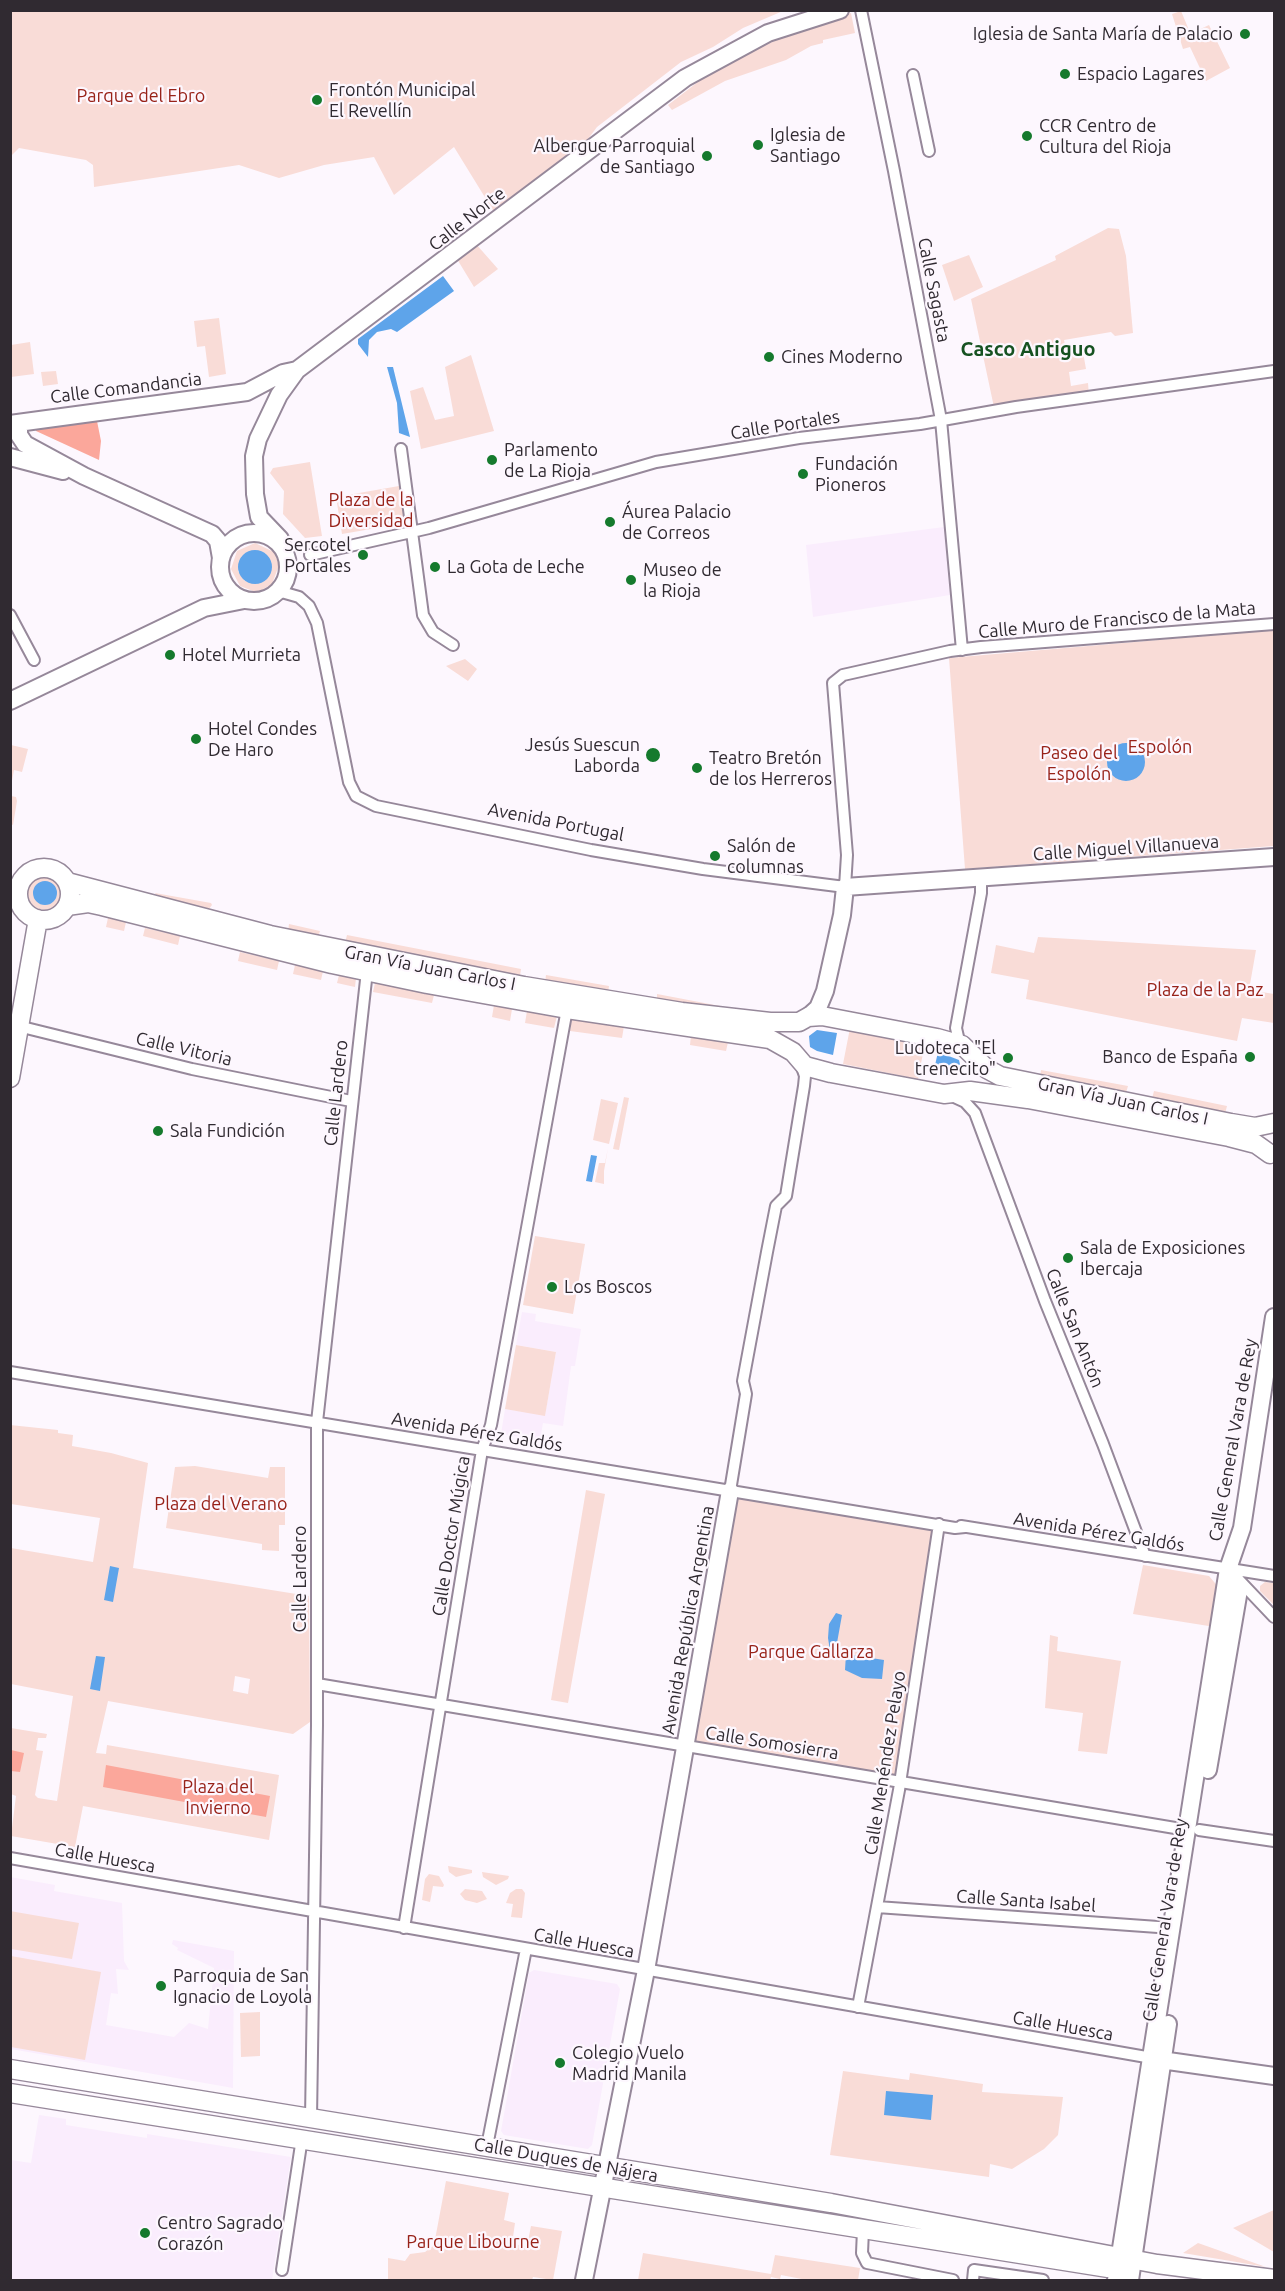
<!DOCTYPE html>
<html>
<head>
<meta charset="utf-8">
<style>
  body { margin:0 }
  #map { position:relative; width:1285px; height:2291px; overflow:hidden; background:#fdf7fe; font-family:Ubuntu,sans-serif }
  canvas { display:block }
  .frame { position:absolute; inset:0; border:12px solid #302a31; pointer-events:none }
</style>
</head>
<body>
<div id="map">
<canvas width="1285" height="2291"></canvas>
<div class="frame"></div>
</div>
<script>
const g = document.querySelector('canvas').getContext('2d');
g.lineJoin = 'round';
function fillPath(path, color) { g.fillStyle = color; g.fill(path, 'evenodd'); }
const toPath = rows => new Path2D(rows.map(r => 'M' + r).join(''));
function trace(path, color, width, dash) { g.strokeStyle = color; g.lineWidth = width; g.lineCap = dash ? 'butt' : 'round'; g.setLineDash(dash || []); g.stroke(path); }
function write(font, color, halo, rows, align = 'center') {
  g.font = font + ' Ubuntu,sans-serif'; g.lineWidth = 4.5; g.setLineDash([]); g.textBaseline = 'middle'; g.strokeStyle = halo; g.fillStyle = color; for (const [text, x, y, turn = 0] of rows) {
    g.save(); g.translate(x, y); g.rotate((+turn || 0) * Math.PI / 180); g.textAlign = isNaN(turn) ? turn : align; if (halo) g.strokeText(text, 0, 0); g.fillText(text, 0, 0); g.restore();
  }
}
fillPath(toPath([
  [944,527,950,595,813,617,806,545],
  [522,1312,536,1314,535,1321,581,1329,575,1366,571,1366,563,1426,543,1423,540,1440,501,1434,505,1409,545,1415,556,1352,516,1345],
  [10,1877,55,1885,54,1891,122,1903,124,1961,129,1970,116,1969,118,1994,111,1993,106,2025,174,2037,189,2023,208,2029,214,1968,177,1950,178,1948,172,1944,173,1940,234,1951,233,2088,11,2049],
  [534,1970,617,1984,620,1989,592,2145,588,2149,504,2135,501,2131,529,1973],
  [39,2115,66,2119,66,2125,147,2138,147,2134,291,2157,272,2280,11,2280,11,2160,31,2163]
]), '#faedfd');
fillPath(toPath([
  [11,11,783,11,743,28,713,47,681,62,597,127,585,143,494,212,454,147,394,195,374,157,324,165,279,178,239,165,94,187,93,165,86,160,19,148,11,156],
  [1181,11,1194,42,1197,41,1194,32,1209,25,1230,68,1206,81,1190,47,1183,49,1172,14],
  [851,13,855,33,823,40,823,43,811,46,786,60,725,81,672,110,668,105,712,71,738,56,806,28],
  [1108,228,1119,229,1126,256,1133,333,1115,336,1111,332,1064,340,1067,354,1083,352,1086,369,1069,372,1071,386,1088,383,1089,396,995,412,971,299,1056,260,1055,256],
  [476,244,498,269,474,287,457,259],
  [969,255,983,287,954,301,942,265],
  [219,318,226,374,209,377,205,346,197,347,194,321],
  [30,342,34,374,11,377,11,345],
  [471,355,494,431,421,449,410,391,423,387,435,420,454,416,445,367],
  [56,371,58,384,43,386,41,372],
  [310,462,322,536,305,538,283,514,284,491,270,473,273,468],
  [399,486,406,523,342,534,336,497],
  [255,543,274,552,279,565,272,584,260,591,253,591,240,586,231,569,237,551],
  [254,550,265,553,272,569,256,584,245,581,238,571],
  [1274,630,1274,846,965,869,949,658],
  [465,659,477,669,468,681,446,666],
  [11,742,11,745,28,749,22,772,14,770,11,786],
  [11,796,16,797,17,801,13,825,11,824],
  '28 893a17 17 0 1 1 34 0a17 17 0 1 1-34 0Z',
  [155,893,211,903,212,905,208,910,157,897],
  [108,918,126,922,124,931,106,927],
  [289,924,320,931,318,937,288,931],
  [145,928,180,936,178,945,143,936],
  [347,935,521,969,520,976,345,943],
  [1038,937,1256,950,1249,990,1274,994,1274,1023,1242,1018,1237,1041,1026,999,1029,980,991,973,996,945,1034,953],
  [240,952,279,961,277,970,238,961],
  [295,965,323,971,321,980,293,974],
  [339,975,356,978,355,987,337,983],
  [546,975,609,986,608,993,545,982],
  [375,983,434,995,432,1003,373,992],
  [657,994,720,1006,720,1008,657,1000],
  [494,1005,512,1009,510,1021,492,1017],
  [527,1011,557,1016,554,1028,525,1023],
  [572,1018,624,1026,622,1038,570,1031],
  [850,1028,925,1043,918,1079,843,1064],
  [691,1035,728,1042,726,1051,690,1045],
  [1041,1070,1128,1086,1126,1093,1040,1077],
  [1154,1091,1227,1106,1225,1114,1152,1099],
  [624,1097,629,1098,619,1150,613,1149],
  [601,1099,618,1103,609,1144,593,1140],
  [608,1148,604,1171,604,1184,595,1182,599,1163,605,1163],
  [535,1236,585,1244,573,1314,523,1305],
  [516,1345,556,1352,545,1416,505,1409],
  [10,1425,58,1430,58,1433,73,1435,72,1446,111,1453,148,1463,133,1568,309,1596,310,1722,293,1734,108,1701,96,1753,106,1754,107,1745,279,1775,269,1840,83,1806,75,1847,11,1836,16,1796,11,1794,11,1728,47,1734,46,1738,38,1738,36,1750,43,1751,35,1795,38,1798,57,1801,73,1696,11,1684,11,1548,93,1562,100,1518,11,1504],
  [235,1676,250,1679,248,1694,233,1691],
  [195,1466,268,1478,270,1467,285,1467,285,1525,279,1525,279,1551,262,1550,262,1544,166,1528,175,1467],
  [586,1490,605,1494,568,1703,551,1700],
  [730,1491,939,1524,900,1780,685,1746],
  [1143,1565,1209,1576,1220,1589,1215,1627,1133,1614],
  [1265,1582,1274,1583,1274,1605,1260,1591,1260,1586],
  [1050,1635,1058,1637,1057,1651,1121,1661,1107,1754,1078,1751,1083,1713,1045,1708],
  [448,1866,472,1870,472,1873,456,1877,449,1872],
  [482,1872,509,1876,508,1879,496,1885,483,1877],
  [429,1874,439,1876,444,1885,443,1887,433,1886,430,1902,422,1900,425,1879],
  [465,1889,482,1891,487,1899,477,1903,465,1900,460,1894],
  [516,1889,522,1889,525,1893,522,1918,511,1917,513,1904,506,1903,510,1893],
  [10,1911,79,1923,72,1959,11,1949],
  [11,1956,101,1972,85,2060,11,2047],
  [260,2012,260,2056,241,2057,240,2013],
  [843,2071,909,2080,910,2073,983,2084,982,2092,1063,2097,1058,2135,1044,2149,1012,2169,990,2164,989,2177,830,2155],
  [446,2181,509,2193,504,2220,515,2223,512,2244,527,2246,531,2226,562,2231,553,2280,533,2277,532,2280,388,2280,388,2258,405,2261,410,2254,425,2252,434,2245],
  [1274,2210,1274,2252,1233,2228],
  [1198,2243,1266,2267,1183,2253],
  [643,2253,771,2274,775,2255,860,2268,858,2280,807,2280,781,2275,780,2279,771,2277,770,2280,638,2280]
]), '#f9dcd7');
fillPath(toPath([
  [96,416,101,441,99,460,36,431,35,428],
  [11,1750,24,1753,20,1772,11,1771],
  [106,1765,270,1796,266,1817,103,1787]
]), '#fba79b');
fillPath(toPath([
  [443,276,454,291,397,332,391,329,377,332,369,340,368,357,358,344,358,339],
  [387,367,393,367,410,437,399,433,397,403],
  '238 567a17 17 0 1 1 34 0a17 17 0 1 1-34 0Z',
  '1107 762a19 19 0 1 1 38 0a19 19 0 1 1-38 0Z',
  '33 893a12 12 0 1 1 24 0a12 12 0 1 1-24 0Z',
  [817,1030,837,1033,833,1055,817,1051,810,1047,809,1036],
  [938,1052,959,1060,961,1069,956,1076,933,1074],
  [591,1155,597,1156,592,1182,586,1181],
  [110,1566,119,1568,113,1602,104,1600],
  [836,1613,842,1615,835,1654,830,1651,828,1638,829,1624],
  [846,1654,884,1660,882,1679,862,1678,845,1670],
  [96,1656,105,1657,100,1691,90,1689],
  [886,2091,933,2095,931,2120,884,2115]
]), '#5ea4ea');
const street = toPath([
  [861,10,894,171,941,420,962,650],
  [913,75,929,151],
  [401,449,423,615,433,632,453,645],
  [310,555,429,528,656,462,799,438,920,424,1016,407,1274,371],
  [278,591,299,597,309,606,317,623,349,782,356,796,376,806,591,850,703,869,845,887,847,855,833,683,843,675,950,651,981,647,1274,624],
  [10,615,34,660],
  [14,1025,192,1069,351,1101],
  [962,1045,959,1041,956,1028,981,893,981,879],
  [952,1096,965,1102,975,1113,1045,1301,1103,1444,1145,1556],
  [10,1372,955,1528,965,1527],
  [730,1491,746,1394,743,1381,767,1252,776,1206,786,1196,804,1086,805,1076,801,1064],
  [961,1526,1274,1576],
  [1237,1578,1274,1617],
  [317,1684,1187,1830],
  [1199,1830,1274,1841],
  [10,1858,1152,2058],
  [877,1907,1172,1928],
  [404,1928,482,1450,491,1425,567,1009],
  [858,2007,899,1790,939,1524],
  [311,2118,317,1725,317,1422,367,971],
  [487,2146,526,1949],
  [863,2230,862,2253,867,2263,953,2280],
  [282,2270,302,2138],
  [973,2280,974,2270,1043,2280]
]);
const secondary = toPath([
  [19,423,19,435,25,444,84,476,212,534,218,541,221,558],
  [10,424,247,392,283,373,297,370],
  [10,457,63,471],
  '220 567a34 34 0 1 1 68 0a34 34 0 1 1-68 0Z',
  [284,551,280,539,259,517,255,494,254,456,258,439,279,395,297,370,685,78,768,33,840,10],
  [10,701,204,608,244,600],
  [808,1017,818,1008,825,991,842,915,845,887,1274,857],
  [1208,1770,1239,1590,1228,1569],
  [1154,2059,1274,2076],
  [584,2280,646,1970,730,1491],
  [1116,2280,1228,1569,1242,1528,1274,1317],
  [1130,2280,1168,2024]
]);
const primary = toPath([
  '18 894a26 26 0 1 1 52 0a26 26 0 1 1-52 0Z',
  [67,882,270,935,524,986,682,1012,770,1022,799,1022,808,1017,822,1016,937,1038,962,1045,987,1069,1000,1076,1231,1123,1255,1127,1274,1123],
  [67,906,88,903,102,906,332,964,427,984,567,1009,770,1039,793,1052,805,1066,831,1073,944,1094,970,1091,1028,1099,1229,1137,1256,1144,1270,1154],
  [10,1078,38,919],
  [10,2069,831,2203,1157,2264,1274,2279],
  [10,2093,1108,2268]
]);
trace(street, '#96889a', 14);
trace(secondary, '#96889a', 20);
trace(primary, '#96889a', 21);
trace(street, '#fff', 10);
trace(secondary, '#fff', 16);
trace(primary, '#fff', 18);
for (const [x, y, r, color] of [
  [1245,34,6,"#157a2d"],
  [1065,74,6,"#157a2d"],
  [317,100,6,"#157a2d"],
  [1027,136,6,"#157a2d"],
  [758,145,6,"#157a2d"],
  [707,156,6,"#157a2d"],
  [769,357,6,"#157a2d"],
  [492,460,6,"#157a2d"],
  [803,474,6,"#157a2d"],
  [610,522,6,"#157a2d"],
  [363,555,6,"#157a2d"],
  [435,567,6,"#157a2d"],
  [631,580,6,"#157a2d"],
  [170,655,6,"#157a2d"],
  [196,739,6,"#157a2d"],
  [653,755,8,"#157a2d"],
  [697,768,6,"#157a2d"],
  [715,856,6,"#157a2d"],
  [1250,1057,6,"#157a2d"],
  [1008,1058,6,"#157a2d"],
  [158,1131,6,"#157a2d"],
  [1068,1258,6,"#157a2d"],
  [552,1287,6,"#157a2d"],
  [161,1986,6,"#157a2d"],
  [560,2063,6,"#157a2d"],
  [145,2233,6,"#157a2d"]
]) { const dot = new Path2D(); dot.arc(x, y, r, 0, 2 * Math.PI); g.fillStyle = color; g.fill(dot); trace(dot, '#fdf7fe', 2); }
write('18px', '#302a31', '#fdf7fe', [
  ["Iglesia de Santa María de Palacio",1233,34,"right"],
  ["Espacio Lagares",1077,74],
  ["Frontón Municipal",329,90],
  ["El Revellín",329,111],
  ["CCR Centro de",1039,126],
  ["Cultura del Rioja",1039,147],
  ["Iglesia de",770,135],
  ["Santiago",770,156],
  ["Albergue Parroquial",695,146,"right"],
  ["de Santiago",695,167,"right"],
  ["Cines Moderno",781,357],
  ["Parlamento",504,450],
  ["de La Rioja",504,471],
  ["Fundación",815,464],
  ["Pioneros",815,485],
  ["Áurea Palacio",622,512],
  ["de Correos",622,533],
  ["Sercotel",351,545,"right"],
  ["Portales",351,566,"right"],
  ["La Gota de Leche",447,567],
  ["Museo de",643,570],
  ["la Rioja",643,591],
  ["Hotel Murrieta",182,655],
  ["Hotel Condes",208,729],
  ["De Haro",208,750],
  ["Jesús Suescun",640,745,"right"],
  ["Laborda",640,766,"right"],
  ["Teatro Bretón",709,758],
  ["de los Herreros",709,779],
  ["Salón de",727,846],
  ["columnas",727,867],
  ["Ludoteca \"El",996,1048,"right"],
  ["trenecito\"",996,1069,"right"],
  ["Banco de España",1238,1057,"right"],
  ["Sala Fundición",170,1131],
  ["Sala de Exposiciones",1080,1248],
  ["Ibercaja",1080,1269],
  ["Los Boscos",564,1287],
  ["Parroquia de San",173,1976],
  ["Ignacio de Loyola",173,1997],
  ["Colegio Vuelo",572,2053],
  ["Madrid Manila",572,2074],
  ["Centro Sagrado",157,2223],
  ["Corazón",157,2244]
], 'left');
write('18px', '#982219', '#fdf7fe', [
  ["Parque del Ebro",141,96],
  ["Plaza de la",371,500],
  ["Diversidad",371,521],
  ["Espolón",1160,747],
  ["Paseo del",1079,753],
  ["Espolón",1079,774],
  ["Plaza de la Paz",1205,990],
  ["Plaza del Verano",221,1504],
  ["Parque Gallarza",811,1652],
  ["Plaza del",218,1787],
  ["Invierno",218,1808],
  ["Parque Libourne",473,2242]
]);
write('18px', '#302a31', '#fdf7fe', [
  ["Calle Norte",467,219,-38],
  ["Calle Sagasta",934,290,79],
  ["Calle Comandancia",126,388,-7],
  ["Calle Portales",785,425,-9],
  ["Calle Muro de Francisco de la Mata",1117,620,-5],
  ["Avenida Portugal",556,822,11],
  ["Calle Miguel Villanueva",1126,848,-4],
  ["Gran Vía Juan Carlos I",430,968,11],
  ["Calle Vitoria",184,1049,13],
  ["Calle Lardero",336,1093,-84],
  ["Gran Vía Juan Carlos I",1123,1101,12],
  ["Calle San Antón",1075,1328,68],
  ["Avenida Pérez Galdós",477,1432,9],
  ["Calle General Vara de Rey",1233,1440,-80],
  ["Avenida Pérez Galdós",1099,1532,9],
  ["Calle Doctor Múgica",451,1536,-81],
  ["Calle Lardero",300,1579,-90],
  ["Avenida República Argentina",688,1620,-80],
  ["Calle Somosierra",772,1743,9],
  ["Calle Menéndez Pelayo",885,1763,-81],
  ["Calle Huesca",105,1858,10],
  ["Calle Santa Isabel",1026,1901,4],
  ["Calle General Vara de Rey",1165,1920,-81],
  ["Calle Huesca",584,1943,10],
  ["Calle Huesca",1063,2026,10],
  ["Calle Duques de Nájera",566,2160,10]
]);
write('bold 20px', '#165221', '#fdf7fe', [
  ["Casco Antiguo",1028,349]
]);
</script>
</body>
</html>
